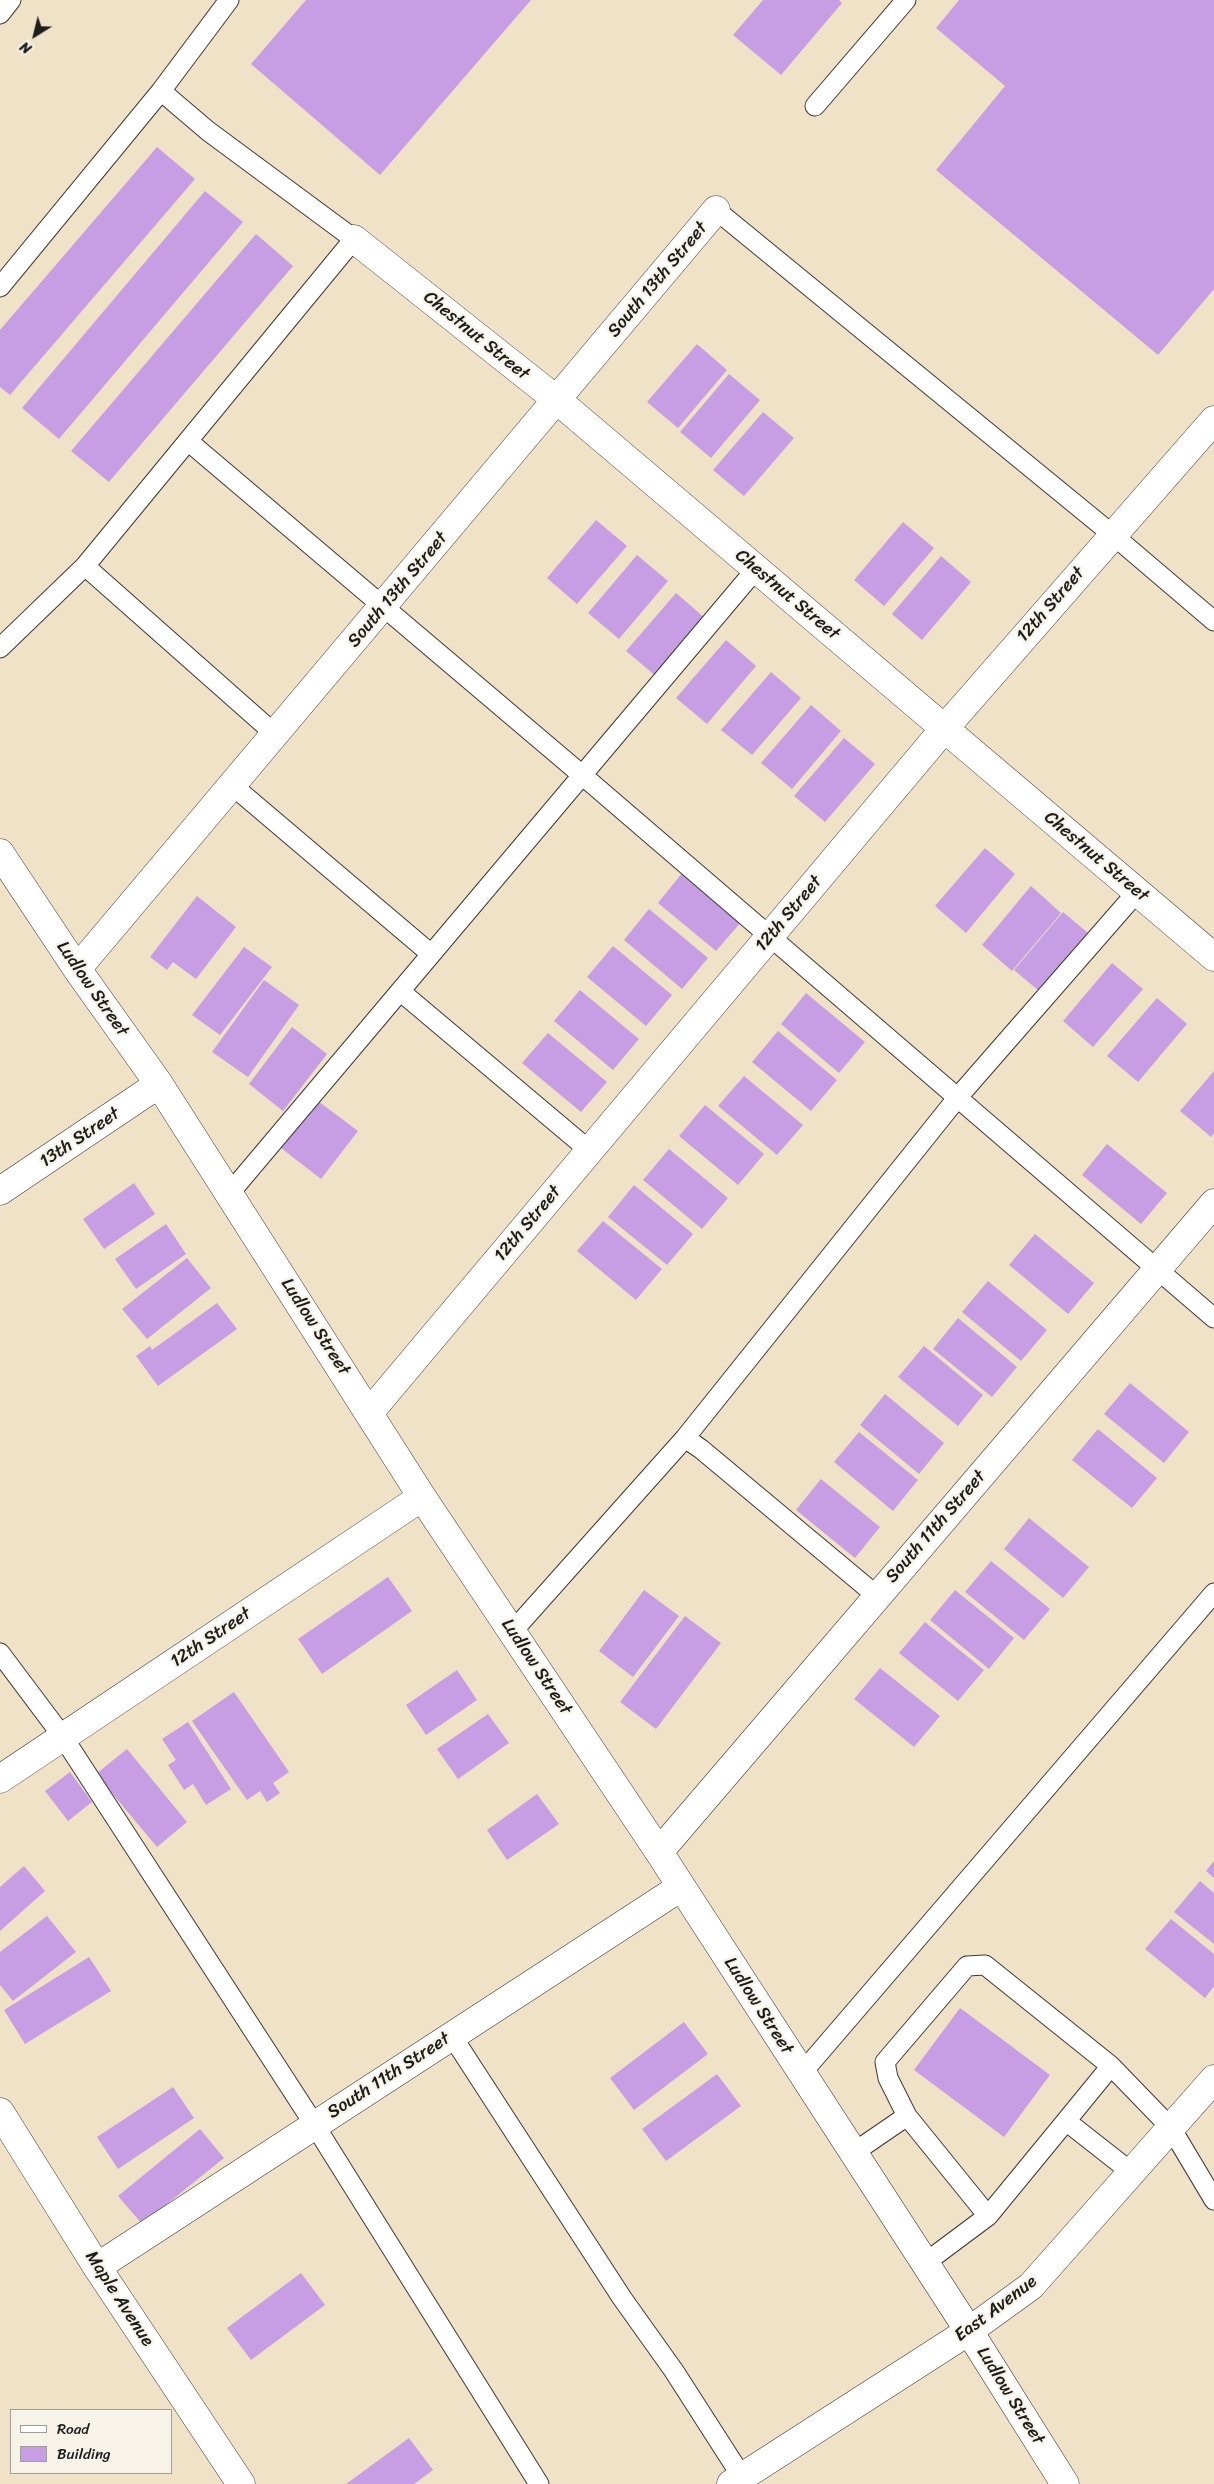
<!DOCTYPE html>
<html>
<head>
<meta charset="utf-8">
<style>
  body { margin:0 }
  #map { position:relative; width:1214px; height:2484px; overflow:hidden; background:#f0e2c6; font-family:Sriracha,sans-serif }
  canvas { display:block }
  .legend { position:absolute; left:10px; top:2409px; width:162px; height:65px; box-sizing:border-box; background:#f7f3e8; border:1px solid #9f9d96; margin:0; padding:6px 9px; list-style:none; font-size:15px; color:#1c1c1c }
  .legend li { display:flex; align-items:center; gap:10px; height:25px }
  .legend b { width:25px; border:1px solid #9f9d96 }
  .north { position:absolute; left:10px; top:10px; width:50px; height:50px; -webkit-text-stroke:4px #f7f3e8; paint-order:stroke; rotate:216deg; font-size:14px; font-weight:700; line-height:20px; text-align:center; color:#1c1c1c }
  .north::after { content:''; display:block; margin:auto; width:18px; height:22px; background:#1c1c1c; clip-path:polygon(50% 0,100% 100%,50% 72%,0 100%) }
</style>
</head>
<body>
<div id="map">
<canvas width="1214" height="2484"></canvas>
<ul class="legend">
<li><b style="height:6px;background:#fff"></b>Road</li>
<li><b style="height:14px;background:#c79ee3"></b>Building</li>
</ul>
<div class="north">N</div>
</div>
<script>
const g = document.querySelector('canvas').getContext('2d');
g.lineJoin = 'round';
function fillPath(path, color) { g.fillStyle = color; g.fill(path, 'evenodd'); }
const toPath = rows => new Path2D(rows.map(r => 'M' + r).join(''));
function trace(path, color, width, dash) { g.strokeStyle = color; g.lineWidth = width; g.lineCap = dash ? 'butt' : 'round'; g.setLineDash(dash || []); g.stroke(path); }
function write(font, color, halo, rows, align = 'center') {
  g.font = font + ' Sriracha,sans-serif'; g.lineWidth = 4.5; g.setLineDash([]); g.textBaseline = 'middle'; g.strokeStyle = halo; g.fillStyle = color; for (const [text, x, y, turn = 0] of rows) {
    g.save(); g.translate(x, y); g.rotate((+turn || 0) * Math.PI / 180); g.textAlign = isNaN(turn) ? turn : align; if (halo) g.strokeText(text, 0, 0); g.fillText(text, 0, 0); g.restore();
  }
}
fillPath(toPath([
  [306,0,531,0,380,175,251,64],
  [763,0,839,0,842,3,781,75,733,35],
  [959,0,1214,0,1214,289,1158,355,936,170,1005,86,936,28],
  [157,147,195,179,10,395,0,387,0,330],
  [205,191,243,222,59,439,22,408],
  [256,234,293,266,109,482,71,451],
  [697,344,727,370,678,428,647,402],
  [729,374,760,400,711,458,680,432],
  [763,412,794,438,744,496,713,470],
  [596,520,627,546,577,604,547,578],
  [903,522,934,548,884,606,854,580],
  [637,555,668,581,619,639,588,613],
  [941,556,971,582,922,640,892,614],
  [676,593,706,619,657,677,626,651],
  [726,640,756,666,707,724,676,698],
  [771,672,801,698,752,755,721,730],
  [811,705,841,731,792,789,761,763],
  [844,738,875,764,825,822,794,796],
  [985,848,1015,874,966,933,935,906],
  [683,872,742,921,716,951,658,903],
  [1031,886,1061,913,1012,971,982,945],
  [197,896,236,927,196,979,173,962,167,970,150,957],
  [649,909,708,958,682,989,624,940],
  [1063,912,1094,938,1045,996,1014,970],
  [613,946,672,995,646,1026,587,977],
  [244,947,272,967,220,1035,192,1015],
  [1112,963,1143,989,1093,1047,1063,1021],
  [264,980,299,1005,248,1077,212,1052],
  [580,990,639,1039,613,1070,554,1021],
  [806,993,865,1042,839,1073,781,1024],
  [1157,998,1187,1024,1138,1082,1107,1056],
  [292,1027,327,1054,283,1111,249,1084],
  [778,1031,837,1080,811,1111,752,1062],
  [548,1033,607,1082,581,1112,522,1063],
  [1214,1071,1214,1133,1211,1137,1180,1111],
  [744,1076,803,1125,777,1155,718,1106],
  [318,1101,358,1131,321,1179,281,1148],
  [705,1105,764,1154,738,1185,679,1136],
  [1107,1144,1167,1193,1141,1224,1082,1175],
  [669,1149,728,1198,702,1229,643,1180],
  [134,1183,155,1214,104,1249,83,1219],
  [634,1185,693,1234,667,1265,608,1217],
  [603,1221,662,1269,636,1300,577,1251],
  [166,1224,186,1254,136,1289,115,1259],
  [1035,1234,1094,1283,1068,1314,1009,1265],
  [187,1258,211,1288,147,1339,122,1309],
  [988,1281,1047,1330,1021,1361,962,1312],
  [217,1303,237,1329,158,1386,136,1356,150,1346,152,1350],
  [958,1318,1017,1367,992,1397,933,1349],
  [924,1346,983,1395,958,1426,898,1377],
  [1130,1383,1189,1432,1164,1463,1104,1414],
  [885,1394,944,1443,919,1474,860,1425],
  [1098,1429,1157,1478,1132,1508,1072,1460],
  [859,1432,918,1480,893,1511,834,1462],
  [821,1479,880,1527,855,1558,796,1510],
  [1029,1518,1089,1567,1063,1598,1004,1549],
  [991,1561,1050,1609,1024,1640,965,1592],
  [388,1577,412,1611,322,1674,298,1639],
  [644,1590,679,1616,633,1677,599,1651],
  [955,1590,1014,1638,989,1669,930,1620],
  [685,1616,721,1643,656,1729,620,1702],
  [925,1622,984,1670,958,1701,899,1653],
  [880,1668,940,1716,914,1747,854,1699],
  [457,1670,477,1700,426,1735,406,1705],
  [234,1692,289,1772,273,1783,280,1793,267,1802,260,1791,247,1800,192,1721],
  [488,1714,509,1743,458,1779,437,1749],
  [188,1722,231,1789,206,1805,193,1784,184,1790,168,1765,176,1760,162,1739],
  [127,1749,187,1822,157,1847,96,1774],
  [70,1772,92,1802,68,1821,45,1791],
  [537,1794,559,1824,507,1860,487,1830],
  [1214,1861,1214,1878,1206,1871],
  [24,1866,45,1891,0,1931,0,1887],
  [1200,1881,1214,1893,1214,1944,1174,1912],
  [47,1916,76,1952,13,2001,0,1985,0,1952],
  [1171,1919,1214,1954,1214,1986,1205,1998,1145,1949],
  [89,1957,111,1991,25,2044,4,2010],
  [960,2008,1050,2075,1004,2137,914,2070],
  [684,2022,708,2054,634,2110,610,2078],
  [717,2074,741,2106,666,2161,642,2129],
  [173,2087,194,2118,118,2169,97,2137],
  [200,2129,224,2158,142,2224,118,2196],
  [301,2273,325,2305,251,2360,227,2328],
  [409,2438,433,2470,414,2484,346,2484]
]), '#c79ee3');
const lane = toPath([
  [0,14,11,0],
  [815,106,906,0],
  [716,210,1113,535,1214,621],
  [0,287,161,91],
  [188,441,582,775,1214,1318],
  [85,566,276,735],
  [0,648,85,566,354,239,208,131,161,91,229,0],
  [233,786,431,954],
  [400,991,590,1151],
  [229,1194,756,569],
  [685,1438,958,1097,1137,892],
  [512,1632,685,1438,701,1449,877,1596],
  [0,1653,63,1737,314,2124,539,2484],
  [452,2036,622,2298,674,2371,742,2477],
  [801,2074,1214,1593],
  [907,2116,988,2216,925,2263],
  [1066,2121,1111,2066],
  [853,2153,907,2116,888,2078,885,2062,967,1966,985,1965,1111,2066,1171,2128,1214,2200],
  [988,2216,1066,2121,1131,2172]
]);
const street = toPath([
  [354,239,557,400,1214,957],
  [0,853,77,969,159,1084,422,1497,659,1852,969,2331,1065,2484],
  [77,969,716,210],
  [0,1191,159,1084],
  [369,1413,944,729,1214,420],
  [0,1779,422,1497],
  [659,1852,1214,1203],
  [97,2267,681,1887]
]);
const secondary = toPath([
  [0,2112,97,2267,241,2484],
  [731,2484,969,2331,1031,2286,1214,2079]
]);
trace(lane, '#3c3a36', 21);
trace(street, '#3c3a36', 29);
trace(secondary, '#3c3a36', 29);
trace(lane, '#fff', 19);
trace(street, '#fff', 28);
trace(secondary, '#fff', 28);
write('18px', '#1c1c1c', '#f7f3e8', [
  ["South 13th Street",658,280,-50],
  ["Chestnut Street",476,336,39],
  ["South 13th Street",398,590,-50],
  ["Chestnut Street",787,595,40],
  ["12th Street",1051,605,-49],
  ["Chestnut Street",1096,857,40],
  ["12th Street",789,914,-50],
  ["Ludlow Street",92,989,55],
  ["13th Street",80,1138,-34],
  ["12th Street",528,1224,-50],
  ["Ludlow Street",315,1327,57],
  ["South 11th Street",936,1527,-49],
  ["12th Street",211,1638,-34],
  ["Ludlow Street",536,1667,56],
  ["Ludlow Street",758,2006,57],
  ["South 11th Street",389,2076,-33],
  ["Maple Avenue",119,2299,57],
  ["East Avenue",996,2309,-37],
  ["Ludlow Street",1010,2396,58]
]);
</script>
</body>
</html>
